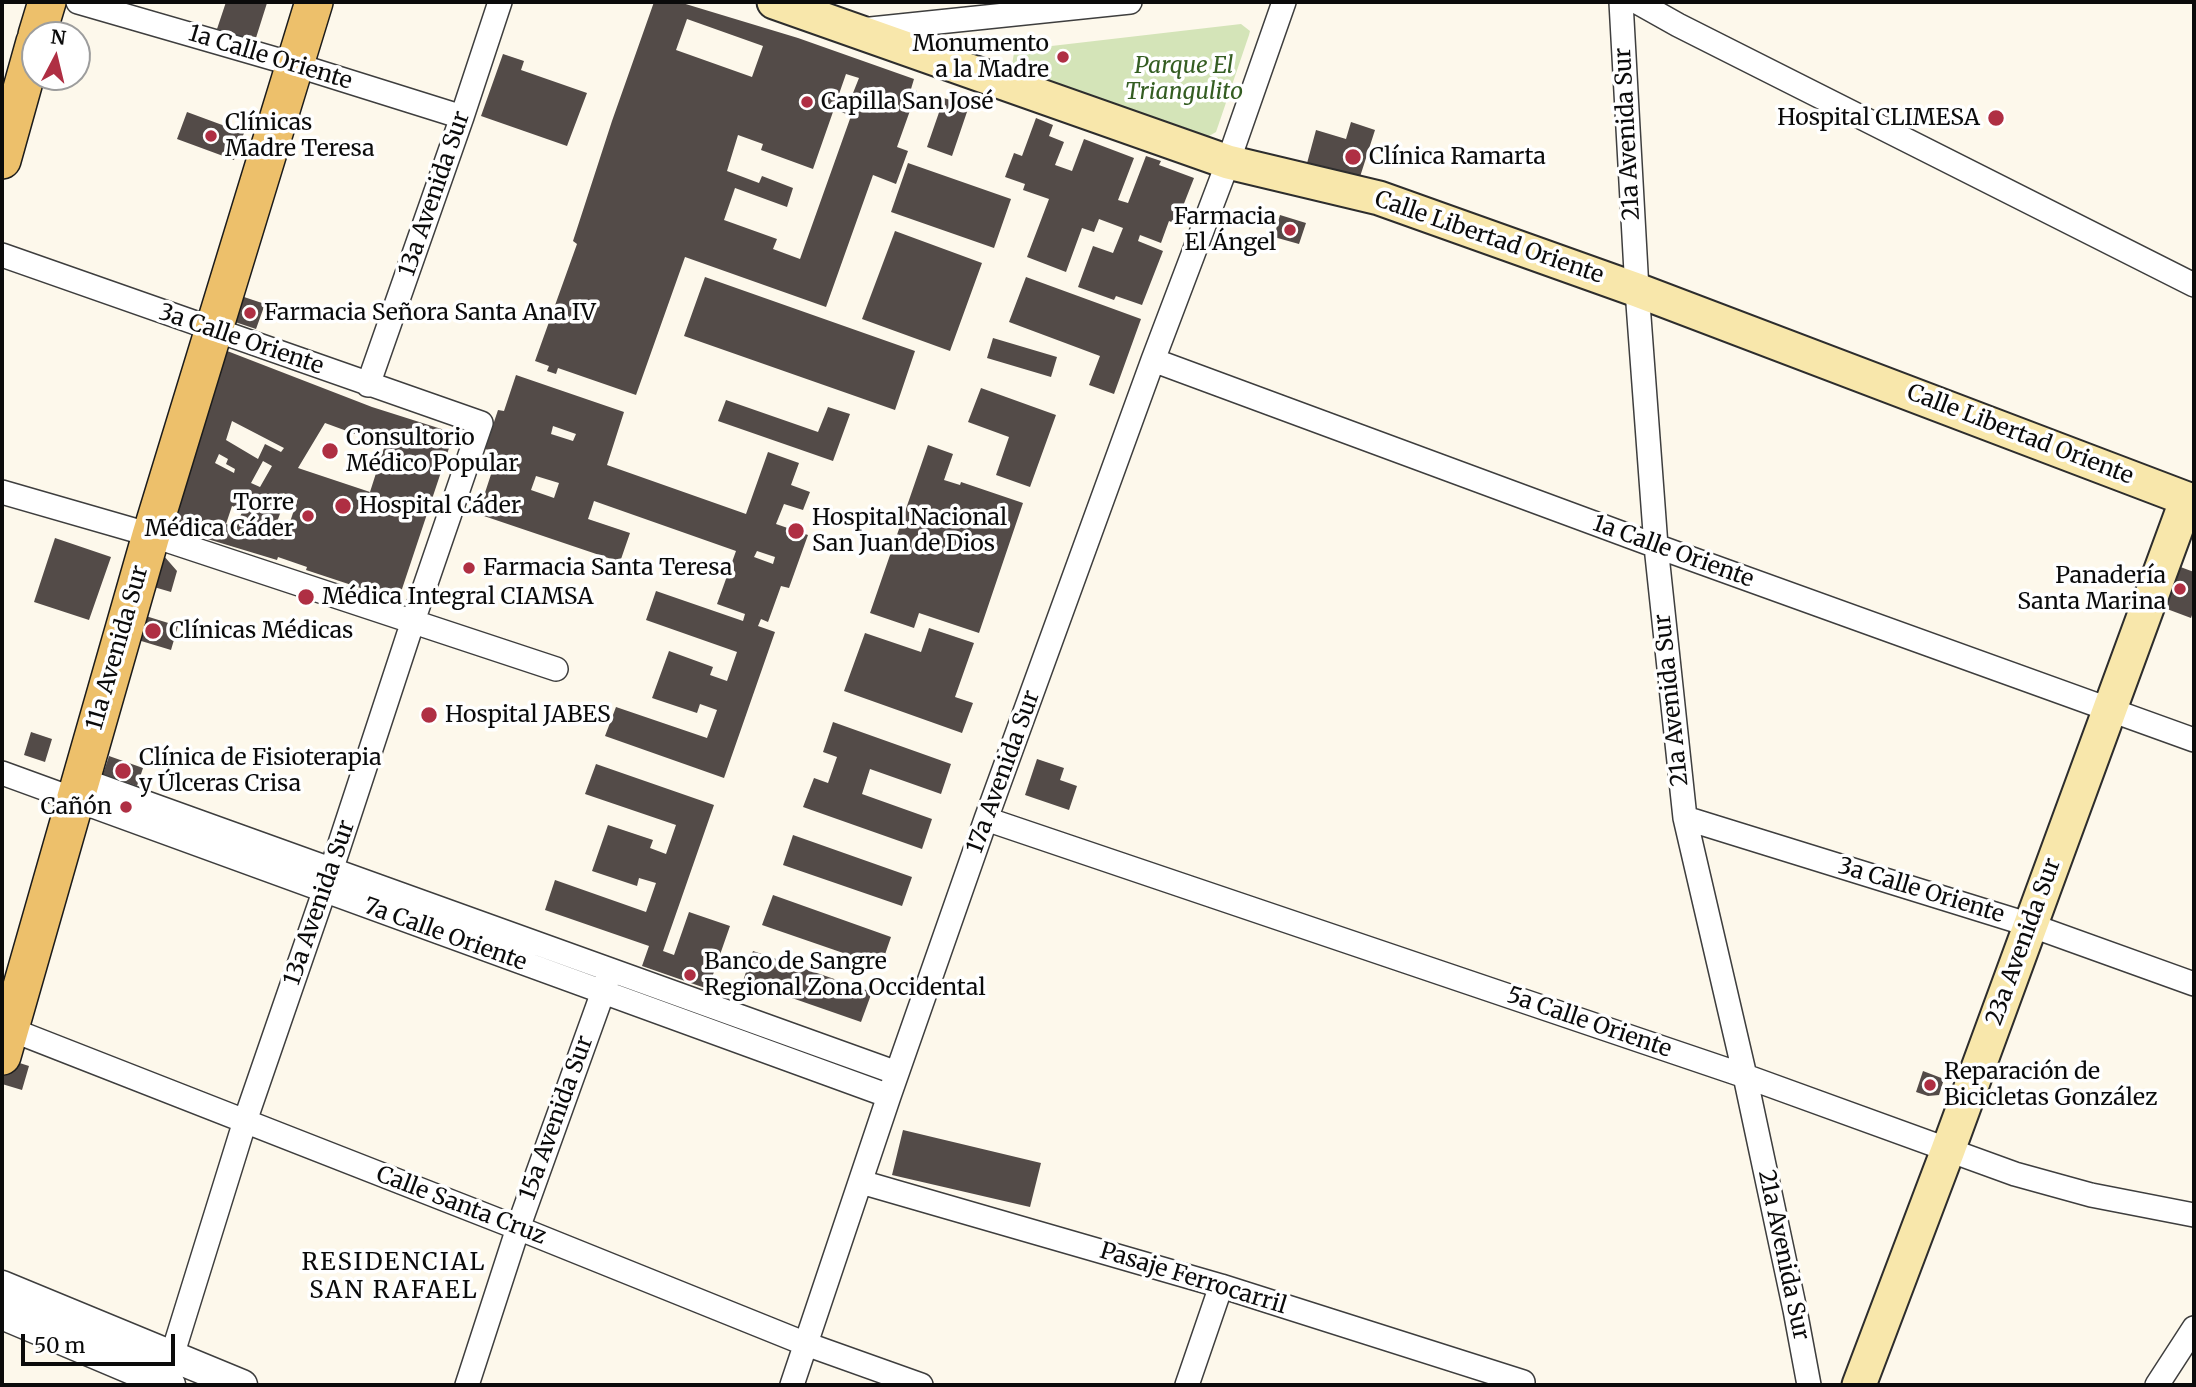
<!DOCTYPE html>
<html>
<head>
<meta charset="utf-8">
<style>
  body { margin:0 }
  #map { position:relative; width:2196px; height:1387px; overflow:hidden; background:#fdf8eb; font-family:Merriweather,serif }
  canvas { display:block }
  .frame { position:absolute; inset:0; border:4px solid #0b0b0b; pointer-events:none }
  .north { position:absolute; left:21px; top:21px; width:70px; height:70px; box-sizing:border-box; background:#fff; border:2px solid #9d9d9d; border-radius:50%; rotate:7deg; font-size:19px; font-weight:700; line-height:28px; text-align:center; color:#0b0b0b }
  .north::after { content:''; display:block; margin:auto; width:24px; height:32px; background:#af2f43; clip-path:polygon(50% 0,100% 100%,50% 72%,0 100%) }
  .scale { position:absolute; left:21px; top:1334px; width:154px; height:32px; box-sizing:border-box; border:4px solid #0b0b0b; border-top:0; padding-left:9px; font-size:21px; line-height:24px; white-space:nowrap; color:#0b0b0b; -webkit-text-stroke:5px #fff; paint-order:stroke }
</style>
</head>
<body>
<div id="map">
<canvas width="2196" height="1387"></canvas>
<div class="frame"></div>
<div class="north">N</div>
<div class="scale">50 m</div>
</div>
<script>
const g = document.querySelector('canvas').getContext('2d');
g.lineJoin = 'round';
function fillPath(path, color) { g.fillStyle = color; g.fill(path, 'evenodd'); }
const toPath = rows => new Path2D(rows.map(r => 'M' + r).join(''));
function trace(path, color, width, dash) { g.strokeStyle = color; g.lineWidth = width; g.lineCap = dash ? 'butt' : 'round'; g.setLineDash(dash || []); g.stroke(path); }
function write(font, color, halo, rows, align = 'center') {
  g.font = font + ' Merriweather,serif'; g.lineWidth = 7; g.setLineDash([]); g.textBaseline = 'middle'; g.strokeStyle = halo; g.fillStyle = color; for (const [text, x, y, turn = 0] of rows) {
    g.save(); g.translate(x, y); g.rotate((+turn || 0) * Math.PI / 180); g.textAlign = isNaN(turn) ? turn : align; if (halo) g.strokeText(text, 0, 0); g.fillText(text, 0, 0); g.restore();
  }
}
fillPath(toPath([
  [1241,24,1250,31,1249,35,1216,132,1209,136,1204,136,1015,73,1012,65,1014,53,1017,50]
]), '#d4e4b8');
fillPath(toPath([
  [226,2,267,3,255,41,217,29],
  [654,2,679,2,798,38,914,79,911,89,917,91,897,147,908,151,896,184,873,175,826,307,685,257,636,395,558,368,556,374,547,371,549,366,535,361,577,244,573,241,612,121],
  [687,19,763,46,752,77,676,50],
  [846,74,859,78,851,98,839,94],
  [834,109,851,116,800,259,773,249,777,239,724,220,735,188,787,207,793,188,762,176,759,183,727,171,738,135,763,144,761,150,813,169],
  [503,54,524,61,521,70,587,93,567,146,481,116],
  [944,98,969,106,952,156,927,147],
  [187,112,244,133,234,160,177,139],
  [1036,118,1053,125,1049,136,1064,142,1055,165,1072,171,1084,139,1134,158,1118,200,1128,203,1146,156,1161,161,1159,165,1194,178,1176,224,1169,221,1161,243,1140,235,1138,241,1163,251,1142,305,1116,296,1114,300,1078,287,1093,246,1113,253,1123,228,1099,219,1094,232,1082,228,1066,272,1027,257,1049,199,1023,190,1025,184,1005,177,1014,153,1022,156],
  [1351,122,1375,130,1358,183,1306,167,1316,130,1346,139],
  [908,163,1011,199,994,248,891,212],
  [1280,215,1306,223,1299,244,1274,237],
  [895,231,982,263,950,351,862,319],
  [705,277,915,351,895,410,684,336],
  [1026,277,1141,319,1114,394,1089,385,1100,356,1009,322],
  [244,297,265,304,256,329,235,322],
  [993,338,1057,357,1051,377,987,358],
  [222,349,372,407,454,433,400,595,394,599,306,570,307,567,278,557,277,560,171,528],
  [232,421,284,448,281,452,265,444,258,459,226,440],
  [325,423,385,445,370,492,298,468],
  [219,454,228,459,226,464,235,469,234,473,215,463],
  [263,461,272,466,260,487,251,483],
  [283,493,298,498,286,534,274,530,281,511,274,508],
  [232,506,243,510,239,519,235,517,232,526,226,524],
  [516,375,624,412,607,465,746,514,768,452,799,463,791,485,810,492,803,510,784,504,776,524,808,535,789,588,781,586,768,622,761,619,758,626,775,632,724,778,605,736,616,707,707,738,717,710,700,704,697,713,652,698,669,651,713,667,710,675,727,681,737,652,646,620,656,591,743,621,745,614,717,604,736,551,594,501,588,519,630,533,620,562,478,514,498,453,485,449,498,410,504,411],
  [553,426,576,434,573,441,551,434],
  [536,476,559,483,554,498,531,490],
  [757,551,775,557,773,564,754,557],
  [981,388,1056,415,1030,487,996,475,1009,437,968,422],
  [726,400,818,432,828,407,850,414,833,461,718,421],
  [928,445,953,454,944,480,960,485,961,482,1023,503,979,633,919,613,914,628,870,613],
  [55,538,111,557,89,620,34,602],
  [157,548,177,571,171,592,147,585],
  [2175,565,2194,572,2194,609,2191,618,2159,606],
  [136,613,178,626,171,650,128,637],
  [929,628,974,643,955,697,973,703,962,733,844,691,865,633,921,652],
  [833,722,951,764,941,794,870,769,862,794,932,819,922,849,803,807,814,778,828,783,837,757,823,752],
  [31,732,52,739,45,762,24,755],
  [109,756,143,768,137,786,103,774],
  [1037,759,1064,768,1060,780,1077,786,1069,810,1025,795],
  [596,764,714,805,663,951,674,955,689,912,730,926,708,989,642,966,649,946,545,910,555,880,646,912,656,883,639,878,637,886,592,871,608,825,653,840,650,848,666,854,676,825,585,794],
  [793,835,912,877,902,906,783,865],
  [773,895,891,937,881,966,762,925],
  [753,951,872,992,861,1022,743,981],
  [4,1058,29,1066,22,1090,2,1084,2,1066],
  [1923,1071,1944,1079,1939,1095,1928,1096,1916,1092],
  [903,1130,1041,1163,1030,1207,892,1175]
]), '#534b48');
const minor = toPath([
  [78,2,296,65,462,117],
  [1621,2,1637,290,1656,546,1685,818,1745,1076,1795,1310,1809,1385],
  [1637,2,1678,25,2194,285],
  [861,30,1130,2],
  [2,255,481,423,413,621,324,892,245,1121,167,1372],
  [1153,360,1656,546,2194,740],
  [368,385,462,117,500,2],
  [2,492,151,535,556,669],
  [2,773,889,1096],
  [80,779,897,1073],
  [1685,818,2030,925,2194,984],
  [986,819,1745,1076,2015,1174,2091,1195,2194,1215],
  [2,1026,518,1228,806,1344,921,1385],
  [861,1182,1221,1286,1523,1382,1522,1385],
  [467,1385,518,1228,608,978],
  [792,1385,889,1096,986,819,1153,360,1228,162,1284,2],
  [1187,1385,1221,1286],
  [2157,1385,2194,1328]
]);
const tertiary = toPath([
  [2,1286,242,1385],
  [2,1314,170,1385]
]);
const secondary = toPath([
  [774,2,1228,162,1379,198,1637,290,2187,499,1948,1150,1859,1385]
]);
const primary = toPath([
  [37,35,47,2],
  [2,160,35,42],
  [2,1056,151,535,314,2]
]);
trace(minor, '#3e3e3e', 26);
trace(tertiary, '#3e3e3e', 33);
trace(secondary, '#2d2d2d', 37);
trace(primary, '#1c1c1c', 40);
trace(minor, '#fff', 23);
trace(tertiary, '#fff', 30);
trace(secondary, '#f8e7ab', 33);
trace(primary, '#edc06b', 37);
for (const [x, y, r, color] of [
  [1063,57,7,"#af2f43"],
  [807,102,7,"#af2f43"],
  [1996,118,9,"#af2f43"],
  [211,136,7,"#af2f43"],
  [1353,157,9,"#af2f43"],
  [1290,230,7,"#af2f43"],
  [250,313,7,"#af2f43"],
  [330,451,9,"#af2f43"],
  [343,506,9,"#af2f43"],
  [308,516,7,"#af2f43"],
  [796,531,9,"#af2f43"],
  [469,568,7,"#af2f43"],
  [2180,589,7,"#af2f43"],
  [306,597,9,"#af2f43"],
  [153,631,9,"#af2f43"],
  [429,715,9,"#af2f43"],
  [123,771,9,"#af2f43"],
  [126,807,7,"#af2f43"],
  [690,975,7,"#af2f43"],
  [1930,1085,7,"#af2f43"]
]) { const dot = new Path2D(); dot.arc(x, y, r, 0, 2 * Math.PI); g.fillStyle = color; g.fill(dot); trace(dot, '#fff', 2.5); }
write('23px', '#0b0b0b', '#fff', [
  ["Monumento",1049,44,"right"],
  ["a la Madre",1049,70,"right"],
  ["Capilla San José",821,102],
  ["Hospital CLIMESA",1980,118,"right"],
  ["Clínicas",225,123],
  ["Madre Teresa",225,149],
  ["Clínica Ramarta",1369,157],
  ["Farmacia",1276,217,"right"],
  ["El Ángel",1276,243,"right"],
  ["Farmacia Señora Santa Ana IV",264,313],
  ["Consultorio",346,438],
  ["Médico Popular",346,464],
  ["Torre",294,503,"right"],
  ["Médica Cáder",294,529,"right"],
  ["Hospital Cáder",359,506],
  ["Hospital Nacional",812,518],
  ["San Juan de Dios",812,544],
  ["Farmacia Santa Teresa",483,568],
  ["Panadería",2166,576,"right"],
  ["Santa Marina",2166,602,"right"],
  ["Médica Integral CIAMSA",322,597],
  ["Clínicas Médicas",169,631],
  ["Hospital JABES",445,715],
  ["Clínica de Fisioterapia",139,758],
  ["y Úlceras Crisa",139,784],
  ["Cañón",112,807,"right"],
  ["Banco de Sangre",704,962],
  ["Regional Zona Occidental",704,988],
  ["Reparación de",1944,1072],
  ["Bicicletas González",1944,1098]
], 'left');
write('23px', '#0b0b0b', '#fff', [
  ["1a Calle Oriente",270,58,17],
  ["21a Avenida Sur",1628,134,-93],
  ["13a Avenida Sur",435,194,-71],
  ["Calle Libertad Oriente",1489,238,19],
  ["3a Calle Oriente",241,340,19],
  ["Calle Libertad Oriente",2020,435,21],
  ["1a Calle Oriente",1673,552,20],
  ["11a Avenida Sur",118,648,-74],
  ["21a Avenida Sur",1672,700,-96],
  ["17a Avenida Sur",1004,772,-70],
  ["3a Calle Oriente",1921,891,17],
  ["13a Avenida Sur",320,903,-71],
  ["7a Calle Oriente",445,935,20],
  ["23a Avenida Sur",2024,942,-70],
  ["5a Calle Oriente",1589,1023,19],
  ["15a Avenida Sur",557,1118,-70],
  ["Calle Santa Cruz",461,1206,21],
  ["21a Avenida Sur",1783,1255,78],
  ["Pasaje Ferrocarril",1193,1279,17]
]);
write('italic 23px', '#345d22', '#fff', [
  ["Parque El",1184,66],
  ["Triangulito",1184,92]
]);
g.letterSpacing = '2px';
write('24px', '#0b0b0b', '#fff', [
  ["RESIDENCIAL",394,1263],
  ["SAN RAFAEL",394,1291]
]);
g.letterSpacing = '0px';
</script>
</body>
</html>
